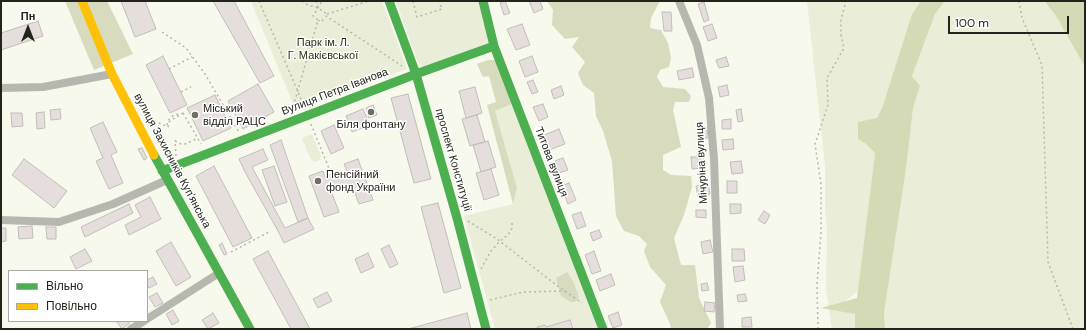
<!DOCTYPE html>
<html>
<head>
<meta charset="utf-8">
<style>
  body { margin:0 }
  #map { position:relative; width:1086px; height:330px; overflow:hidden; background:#f7f9ec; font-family:"DM Sans",sans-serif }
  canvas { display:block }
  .frame { position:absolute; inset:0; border:2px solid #22231a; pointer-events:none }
  .legend { position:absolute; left:8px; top:270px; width:140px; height:52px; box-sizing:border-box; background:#fff; border:1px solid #a7a7a3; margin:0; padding:5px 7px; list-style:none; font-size:12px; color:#22231a }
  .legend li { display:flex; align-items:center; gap:8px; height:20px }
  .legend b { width:20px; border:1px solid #a7a7a3 }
  .north { position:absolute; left:8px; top:8px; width:40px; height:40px; -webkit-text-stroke:3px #fff; paint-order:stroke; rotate:0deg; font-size:11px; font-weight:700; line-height:16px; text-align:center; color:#22231a }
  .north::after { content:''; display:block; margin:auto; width:14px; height:18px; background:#22231a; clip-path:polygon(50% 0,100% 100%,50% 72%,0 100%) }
  .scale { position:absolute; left:948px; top:16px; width:121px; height:18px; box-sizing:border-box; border:2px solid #22231a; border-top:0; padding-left:5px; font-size:12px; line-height:14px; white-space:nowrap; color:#22231a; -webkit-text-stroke:3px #fff; paint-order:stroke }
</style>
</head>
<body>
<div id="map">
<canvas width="1086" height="330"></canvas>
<div class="frame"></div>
<ul class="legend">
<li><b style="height:5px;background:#4caf50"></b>Вільно</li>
<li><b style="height:5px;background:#ffc107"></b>Повільно</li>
</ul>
<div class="north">Пн</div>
<div class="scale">100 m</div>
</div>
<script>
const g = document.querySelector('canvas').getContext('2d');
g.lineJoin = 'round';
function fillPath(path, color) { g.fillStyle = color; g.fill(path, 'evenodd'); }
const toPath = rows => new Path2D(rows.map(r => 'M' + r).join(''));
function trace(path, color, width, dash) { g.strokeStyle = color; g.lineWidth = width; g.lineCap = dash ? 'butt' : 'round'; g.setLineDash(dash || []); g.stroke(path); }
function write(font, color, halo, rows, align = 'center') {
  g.font = font + ' "DM Sans",sans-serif'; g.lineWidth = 3; g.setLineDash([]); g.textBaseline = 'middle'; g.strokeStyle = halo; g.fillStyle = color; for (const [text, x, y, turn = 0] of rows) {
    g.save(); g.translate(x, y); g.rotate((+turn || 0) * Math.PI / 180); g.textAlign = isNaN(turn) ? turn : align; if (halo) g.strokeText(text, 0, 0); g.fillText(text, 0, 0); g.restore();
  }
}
fillPath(toPath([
  [251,1,382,1,407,69,296,111],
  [396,1,483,1,488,43,423,67,418,63],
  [807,1,921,1,912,14,882,108,877,119,858,123,858,139,866,144,875,153,858,291,844,302,840,308,855,314,856,329,832,329,826,289,827,230,825,208,825,166],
  [945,1,1043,1,1056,16,1085,67,1085,329,885,329,884,313,913,108,920,86,912,76,935,14],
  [516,102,603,329,495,329,464,216,513,204,517,188,495,111],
  [312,134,321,156,320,160,314,162,310,158,302,138]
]), '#eaedd8');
fillPath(toPath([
  [65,1,107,1,133,54,94,70],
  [547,1,660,1,651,18,650,28,661,30,668,43,671,58,669,67,660,70,657,77,663,87,685,89,691,96,689,102,675,102,673,110,681,147,663,155,663,170,671,175,691,176,692,187,684,215,674,238,681,265,695,265,699,298,711,323,707,329,671,329,670,324,660,302,666,285,650,267,644,251,647,244,639,236,624,231,616,216,612,161,603,131,596,116,594,93,583,85,578,73,585,62,572,47,579,37,565,39,552,25,553,10],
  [488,60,500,60,516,102,495,111,517,188,513,204,487,105,496,102,489,76,483,77,477,64],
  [567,272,573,281,579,297,575,302,571,302,561,296,556,278]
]), '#d8dbbd');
fillPath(toPath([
  [921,1,945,1,935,14,912,76,920,86,913,108,906,168,884,313,885,329,855,329,855,314,821,308,857,298,875,153,866,144,858,139,858,122,877,118,882,108,912,14],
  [1044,1,1085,1,1085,67,1056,16]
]), '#d5dab6');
const building = toPath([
  [121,1,145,1,156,29,135,37,121,1],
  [213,1,234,1,274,76,260,83,213,1],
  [505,1,510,13,504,15,500,3,505,1],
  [529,1,540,1,543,9,534,13,529,1],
  [704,2,709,20,704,22,698,4,704,2],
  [662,12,671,12,672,31,664,31,662,12],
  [38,21,43,36,1,50,1,33,38,21],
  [522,24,530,45,516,50,507,29,522,24],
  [712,24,717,38,708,41,703,27,712,24],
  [163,56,187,105,170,113,146,65,163,56],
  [532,56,538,72,525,77,519,61,532,56],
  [726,57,729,66,719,68,716,60,726,57],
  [692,68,694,77,679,80,677,71,692,68],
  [533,80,538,92,532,94,527,82,533,80],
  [258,84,274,112,243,129,228,101,258,84],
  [727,85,729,95,720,97,718,87,727,85],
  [561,86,564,95,554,99,551,90,561,86],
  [475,87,482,113,466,118,459,91,475,87],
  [408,94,431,179,414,183,391,98,408,94],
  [215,95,231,128,203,141,187,108,215,95],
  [543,104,548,117,539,121,533,107,543,104],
  [373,105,377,115,369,118,366,108,373,105],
  [60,109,61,119,51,120,50,110,60,109],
  [363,109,370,125,352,132,346,116,363,109],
  [741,109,743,121,738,122,736,110,741,109],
  [44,112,45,128,37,129,36,113,44,112],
  [11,113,22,113,23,126,12,127,11,113],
  [477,115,485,142,470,146,462,119,477,115],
  [731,119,731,129,722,129,722,120,731,119],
  [103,122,117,152,111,155,123,183,109,189,96,161,103,158,90,128,103,122],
  [334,125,344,148,331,154,321,131,334,125],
  [707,127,708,138,700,139,699,128,707,127],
  [559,129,565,144,549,150,544,135,559,129],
  [733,139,734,149,723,150,722,140,733,139],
  [281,140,308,218,298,222,270,145,281,140],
  [488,141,496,167,481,172,473,145,488,141],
  [142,148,147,158,144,160,138,149,142,148],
  [263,149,268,160,252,167,285,228,308,218,314,229,284,243,278,231,244,170,239,159,263,149],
  [691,157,704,157,704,168,692,169,691,157],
  [563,158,568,170,559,173,555,161,563,158],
  [24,159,67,191,54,208,12,175,24,159],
  [358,159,373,200,359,204,351,183,331,191,339,212,324,217,309,176,323,171,325,177,340,171,343,179,349,176,344,164,358,159],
  [741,161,743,173,732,174,730,162,741,161],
  [214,166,252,238,233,247,196,176,214,166],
  [274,166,287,202,275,206,262,170,274,166],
  [491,169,499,195,484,200,476,173,491,169],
  [727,181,737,181,737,193,727,193,727,181],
  [569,183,576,200,568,204,561,186,569,183],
  [708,183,710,194,698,197,696,186,708,183],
  [150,197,161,219,129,235,125,225,141,217,135,205,150,197],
  [438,203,461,288,444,293,421,207,438,203],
  [129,204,133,213,85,237,81,227,129,204],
  [730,204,741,204,741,213,730,214,730,204],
  [696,210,706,210,706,218,696,217,696,210],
  [764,211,770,215,765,224,758,220,764,211],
  [581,212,586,226,577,229,572,215,581,212],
  [32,226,33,238,19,239,18,227,32,226],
  [46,227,56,227,56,239,47,239,46,227],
  [1,228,6,228,6,241,1,242,1,228],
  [599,230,602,237,593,241,590,233,599,230],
  [710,240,713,252,703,254,701,242,710,240],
  [171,242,191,277,176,286,156,251,171,242],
  [222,243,227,254,224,255,219,245,222,243],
  [389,245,398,264,390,268,381,249,389,245],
  [85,249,92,261,76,269,70,257,85,249],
  [732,249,744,249,745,261,732,261,732,249],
  [268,251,310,329,291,329,253,259,268,251],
  [594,251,601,271,592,274,585,255,594,251],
  [368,253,374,267,361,273,355,259,368,253],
  [743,266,745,280,735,282,733,267,743,266],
  [611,274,615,285,600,291,596,280,611,274],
  [153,277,157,284,149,288,147,284,147,280,153,277],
  [707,283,709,290,702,291,701,284,707,283],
  [327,292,332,301,318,308,313,299,327,292],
  [157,293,163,303,155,307,149,297,157,293],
  [745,294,747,301,738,302,737,295,745,294],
  [705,302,715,303,714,312,704,311,705,302],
  [173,310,179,321,172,325,166,314,173,310],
  [618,312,622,325,613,328,608,316,618,312],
  [213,313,219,323,208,329,202,320,213,313],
  [467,313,471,329,408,329,467,313],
  [751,317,752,327,742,327,742,318,751,317],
  [570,320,573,329,538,329,537,327,545,325,546,327,570,320],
  [116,321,128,321,130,323,122,329,116,321]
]);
fillPath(building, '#e5dedd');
trace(building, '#c1beba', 1);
trace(toPath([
  [259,1,304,106],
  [302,1,308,5,318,8,327,14,326,16,402,66],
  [316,1,318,8],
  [413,1,417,17,442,9,439,1],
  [1019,1,1022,18,1042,65,1048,262,1073,329],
  [327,14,369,1],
  [318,20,321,22,325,17],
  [162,32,186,48,205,74,239,132],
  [169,69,192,57],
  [181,92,191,87],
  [292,111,318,20,313,16,322,1],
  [183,113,201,144],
  [145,117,168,127,169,122,173,119,183,113],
  [311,124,330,171],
  [167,125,168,121,170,118,174,115,179,114],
  [176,156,175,141,181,144,185,144,198,138],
  [468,221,497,239,555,284,582,303],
  [231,252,269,232],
  [481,269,491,251,500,241,508,235,512,228,512,221],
  [490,300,523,292,565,291],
  [818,329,817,285,821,232,821,184,815,144,828,105,827,78,844,48,841,35,841,20,846,1]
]), '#b6b7af', 1.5, [2, 3]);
trace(toPath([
  [679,1,697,45,709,98,714,159,720,329],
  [1,88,43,87,112,74],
  [1,220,59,222,113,204,167,180],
  [147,319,219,273],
  [131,329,144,321]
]), '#b6b8b0', 8);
trace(toPath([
  [389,1,416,74,457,218,486,329],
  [483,1,494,46,603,329],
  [154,155,250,329],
  [162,171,416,74,494,46]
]), '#4caf50', 9);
trace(toPath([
  [82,1,112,74,154,155]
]), '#ffc107', 9);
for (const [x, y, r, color] of [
  [371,112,4,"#6d6e64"],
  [195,115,4,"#6d6e64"],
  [318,181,4,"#6d6e64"]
]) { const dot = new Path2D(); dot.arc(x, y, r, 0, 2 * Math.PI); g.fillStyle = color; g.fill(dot); trace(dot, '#fff', 1.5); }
write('11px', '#2e300c', '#fff', [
  ["Парк ім. Л.",323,43],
  ["Г. Макієвської",323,56]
]);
write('11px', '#22231a', '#fff', [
  ["Вулиця Петра Іванова",335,92,-21],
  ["проспект Конституції",453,160,74],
  ["вулиця Захисників Куп'янська",172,161,62],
  ["Титова вулиця",551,162,69],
  ["Мічуріна вулиця",702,163,-93]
]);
write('11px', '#22231a', '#fff', [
  ["Міський",203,109],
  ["відділ РАЦС",203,122],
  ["Біля фонтану",371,125,"center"],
  ["Пенсійний",326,175],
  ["фонд України",326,188]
], 'left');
</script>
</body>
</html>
